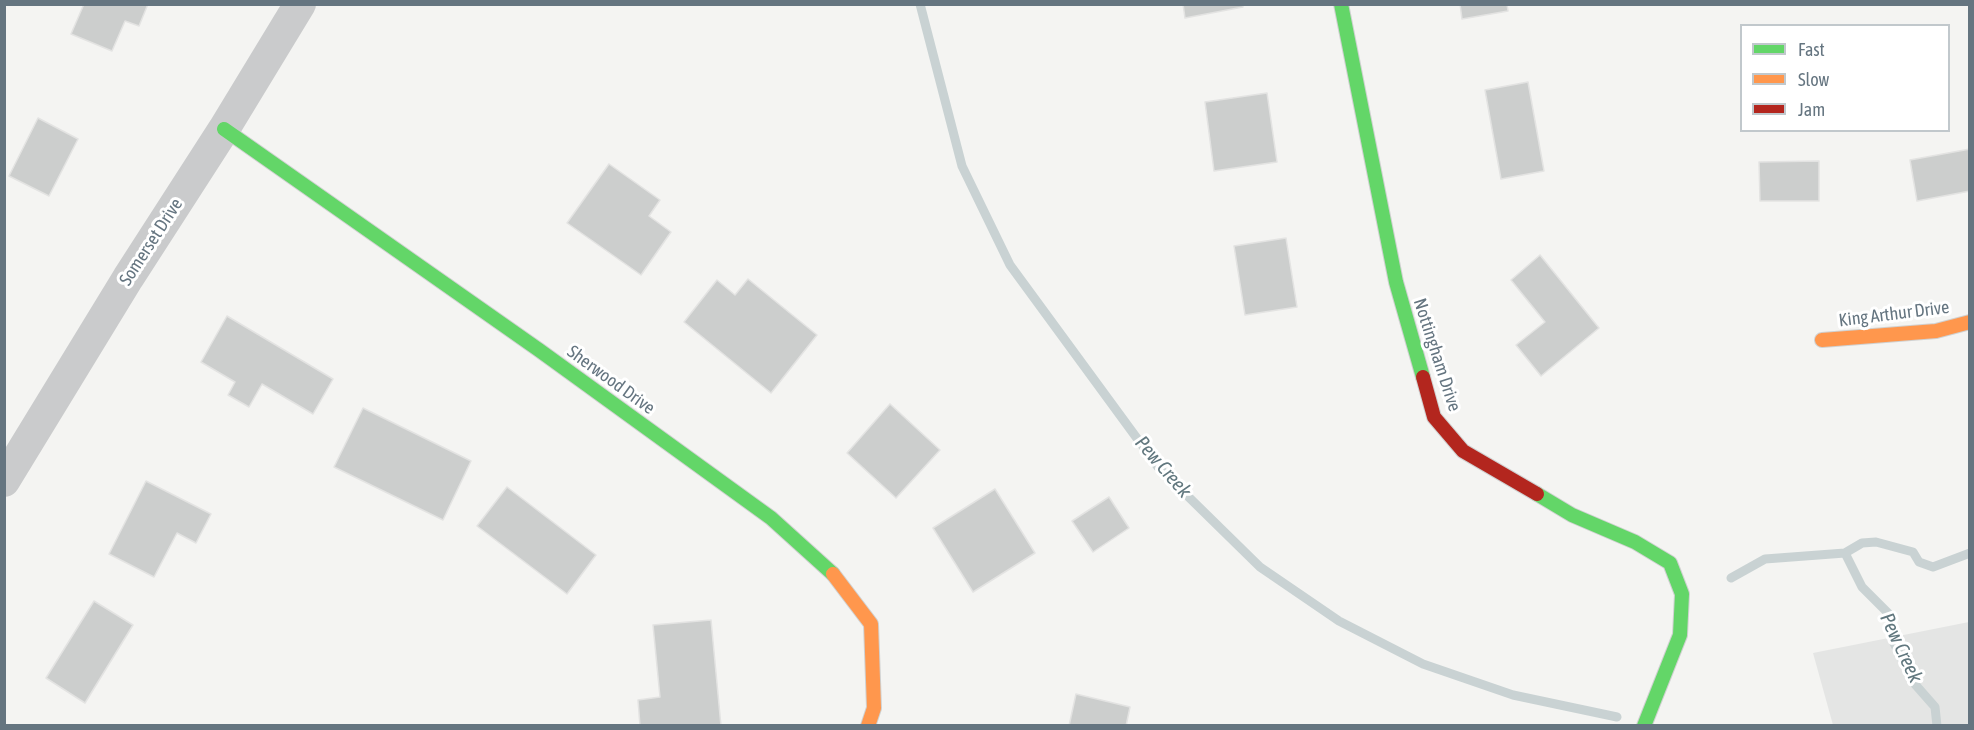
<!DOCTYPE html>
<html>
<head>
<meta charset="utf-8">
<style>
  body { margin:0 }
  #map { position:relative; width:1974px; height:730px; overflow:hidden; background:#f4f4f2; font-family:"Asap Condensed",sans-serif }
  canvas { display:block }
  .frame { position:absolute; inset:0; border:6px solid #657580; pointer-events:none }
  .legend { position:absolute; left:1740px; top:24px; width:210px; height:108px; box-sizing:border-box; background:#fff; border:2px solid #c1c8cc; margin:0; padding:8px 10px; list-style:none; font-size:18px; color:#657580 }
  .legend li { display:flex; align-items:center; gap:12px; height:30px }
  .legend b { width:30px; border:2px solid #c1c8cc }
</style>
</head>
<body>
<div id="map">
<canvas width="1974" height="730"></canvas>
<div class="frame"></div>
<ul class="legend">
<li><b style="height:8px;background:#63d668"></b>Fast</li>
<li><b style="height:8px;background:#ff974d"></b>Slow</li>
<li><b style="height:8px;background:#b3261e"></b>Jam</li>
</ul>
</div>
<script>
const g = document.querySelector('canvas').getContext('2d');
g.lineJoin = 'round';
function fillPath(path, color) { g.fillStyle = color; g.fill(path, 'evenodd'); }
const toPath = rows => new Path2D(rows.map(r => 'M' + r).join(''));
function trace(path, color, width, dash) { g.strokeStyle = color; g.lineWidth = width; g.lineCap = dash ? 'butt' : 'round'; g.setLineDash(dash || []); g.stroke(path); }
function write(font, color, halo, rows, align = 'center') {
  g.font = font + ' "Asap Condensed",sans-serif'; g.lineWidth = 6; g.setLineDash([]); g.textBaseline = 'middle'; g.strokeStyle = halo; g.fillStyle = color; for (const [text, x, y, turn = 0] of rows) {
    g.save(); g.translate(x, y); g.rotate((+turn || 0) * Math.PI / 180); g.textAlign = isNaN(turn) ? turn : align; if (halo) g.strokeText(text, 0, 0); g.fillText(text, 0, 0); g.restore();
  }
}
fillPath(toPath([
  [1969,622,1969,725,1833,725,1813,653]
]), '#e4e5e4');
trace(toPath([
  [920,4,962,166,1010,265,1158,467,1260,567,1339,621,1423,664,1513,695,1617,717],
  [1845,553,1862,587,1889,614,1894,643,1913,682,1935,707,1937,726],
  [1731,578,1765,559,1845,553,1862,543,1876,542,1913,552,1919,562,1933,567,1970,553]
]), '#c9d2d3', 9);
const building = toPath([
  [84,4,148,4,139,26,125,21,112,51,71,34,84,4],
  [1183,4,1243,4,1243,7,1185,18,1183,4],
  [1460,4,1507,4,1508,11,1462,19,1460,4],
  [1528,82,1544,171,1501,179,1485,90,1528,82],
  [1267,93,1277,162,1214,171,1205,102,1267,93],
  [38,118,78,139,49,196,9,176,38,118],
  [1970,149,1970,191,1917,201,1910,160,1970,149],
  [1819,161,1819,201,1760,201,1759,162,1819,161],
  [609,164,660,200,649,216,671,232,641,275,567,223,609,164],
  [1286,238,1297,307,1245,315,1234,246,1286,238],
  [1540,255,1599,328,1541,376,1516,345,1545,322,1511,280,1540,255],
  [748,279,817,335,771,393,684,322,717,280,735,295,748,279],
  [227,316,333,379,313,414,262,384,249,407,228,395,235,382,201,362,227,316],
  [890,404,940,450,896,498,847,453,890,404],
  [363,408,471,461,443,520,334,467,363,408],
  [146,481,211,514,196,543,177,533,154,577,109,554,146,481],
  [507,487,596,555,567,594,477,526,507,487],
  [995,489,1035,553,973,592,933,528,995,489],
  [1109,497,1129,528,1093,552,1072,521,1109,497],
  [94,601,133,625,85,703,46,678,94,601],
  [711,620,721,726,640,726,638,700,660,697,653,625,711,620],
  [1076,694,1130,707,1126,726,1069,726,1076,694]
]);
fillPath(building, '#cccecd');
trace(building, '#e3e3e2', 1.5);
const fast = toPath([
  [1341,4,1396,282,1423,377],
  [224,129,539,350,771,518,833,574],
  [1537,494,1572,515,1635,542,1670,563,1682,594,1680,635,1644,726]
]);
const slow = toPath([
  [1822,340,1936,331,1970,322],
  [833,574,871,624,874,708,868,726]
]);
const jam = toPath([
  [1423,377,1434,417,1463,451,1537,494]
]);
trace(fast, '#d0d1d1', 16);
trace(slow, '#d0d1d1', 16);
trace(jam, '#d0d1d1', 16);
trace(toPath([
  [4,481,128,278,224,129,300,4]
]), '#cacbcc', 32);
trace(fast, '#63d668', 14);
trace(slow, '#ff974d', 14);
trace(jam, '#b3261e', 14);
write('18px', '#657580', '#fff', [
  ["Somerset Drive",151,242,-57],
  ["King Arthur Drive",1894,314,-7],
  ["Nottingham Drive",1437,355,72],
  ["Sherwood Drive",611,380,36]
]);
write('italic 20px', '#61777e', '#fff', [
  ["Pew Creek",1163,467,49],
  ["Pew Creek",1901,648,65]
]);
</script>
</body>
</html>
